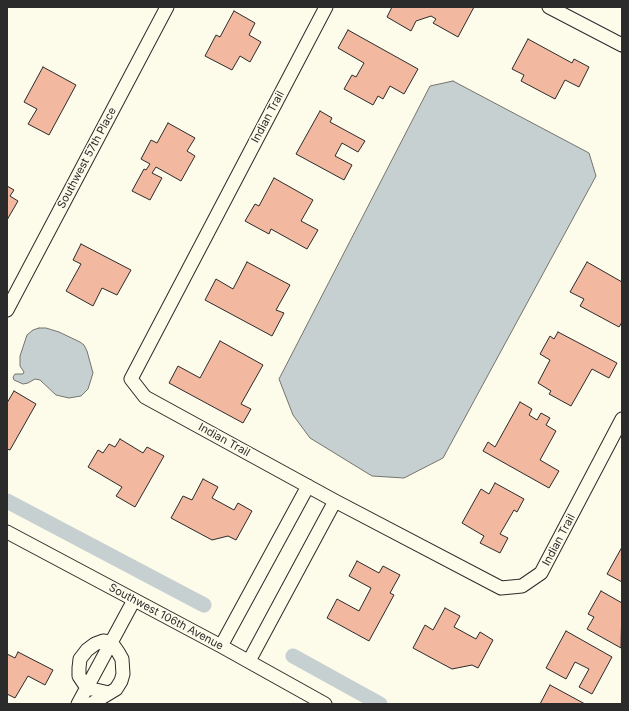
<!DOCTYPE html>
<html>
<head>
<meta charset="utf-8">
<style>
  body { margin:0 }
  #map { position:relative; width:629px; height:711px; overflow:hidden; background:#fdfbea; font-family:Inter,sans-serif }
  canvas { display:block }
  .frame { position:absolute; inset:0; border:8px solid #2b2b2b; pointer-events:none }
</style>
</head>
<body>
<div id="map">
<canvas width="629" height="711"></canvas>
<div class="frame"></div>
</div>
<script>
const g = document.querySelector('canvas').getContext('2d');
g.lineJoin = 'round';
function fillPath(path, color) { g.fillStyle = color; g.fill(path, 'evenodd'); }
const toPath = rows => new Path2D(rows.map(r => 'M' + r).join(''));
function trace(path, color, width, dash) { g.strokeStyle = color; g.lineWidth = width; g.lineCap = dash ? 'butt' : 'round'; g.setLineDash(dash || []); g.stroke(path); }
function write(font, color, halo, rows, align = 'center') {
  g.font = font + ' Inter,sans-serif'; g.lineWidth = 3; g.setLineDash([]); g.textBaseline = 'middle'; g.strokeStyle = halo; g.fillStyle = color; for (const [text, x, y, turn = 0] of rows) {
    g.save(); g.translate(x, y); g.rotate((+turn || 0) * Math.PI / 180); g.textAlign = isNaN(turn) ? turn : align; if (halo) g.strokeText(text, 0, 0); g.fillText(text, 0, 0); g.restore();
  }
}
const water = toPath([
  [453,81,589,153,596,176,443,458,404,478,372,476,310,438,293,415,279,379,430,86,453,81],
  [39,328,46,328,59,332,80,342,84,345,87,351,93,373,88,389,81,396,69,398,56,395,40,380,35,379,28,383,23,384,14,380,13,377,15,374,23,374,24,372,20,366,20,356,27,335,33,330,39,328]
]);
fillPath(water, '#c7d0d0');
trace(water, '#74746e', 1);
trace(toPath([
  [7,501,204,605],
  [293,656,380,704]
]), '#c7d0d0', 15);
const building = toPath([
  [392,7,474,7,458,37,433,23,436,19,431,16,416,21,411,31,387,17,392,7],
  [234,11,255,23,249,35,261,42,250,62,240,56,232,70,205,56,216,35,220,37,234,11],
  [348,30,418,69,404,94,390,86,383,99,378,96,373,105,344,89,352,75,356,77,364,63,338,48,348,30],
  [528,39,572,63,574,59,589,67,579,87,565,80,555,99,521,81,524,75,512,69,528,39],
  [43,67,76,85,49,135,28,124,37,109,24,102,43,67],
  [320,111,332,118,330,122,365,141,358,152,342,143,335,156,352,165,344,180,296,154,320,111],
  [168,123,195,138,187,151,195,156,181,181,156,167,152,173,162,178,150,200,132,191,144,169,146,170,150,164,141,159,151,140,157,143,168,123],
  [274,178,313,200,301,221,318,230,307,249,271,229,269,234,245,221,255,204,259,206,274,178],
  [7,186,14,190,10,196,18,201,7,220,7,186],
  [81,244,131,270,117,295,102,288,93,306,66,291,81,264,73,260,81,244],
  [247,262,290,285,276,310,284,313,272,336,205,300,216,279,233,289,247,262],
  [587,262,622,282,622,322,619,327,580,306,584,299,570,292,587,262],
  [558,332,617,363,609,378,592,369,571,406,549,394,551,391,538,383,550,360,540,354,550,336,554,339,558,332],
  [220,341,263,365,241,404,251,409,243,423,169,383,178,366,200,378,220,341],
  [14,391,36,404,10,450,7,449,7,403,14,391],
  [520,402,532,409,529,415,537,420,541,413,550,418,546,425,556,431,540,460,559,471,549,488,483,451,488,442,495,447,520,402],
  [120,439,143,453,147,447,164,456,135,507,116,496,122,487,88,467,98,450,103,453,109,444,115,447,120,439],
  [203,479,218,487,212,498,234,510,238,503,252,511,236,540,228,536,212,540,171,518,183,496,192,500,203,479],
  [495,483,524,499,517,512,514,510,500,534,508,538,500,553,480,543,484,536,462,523,481,489,489,494,495,483],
  [622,547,622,582,607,574,622,547],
  [357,561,379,573,383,566,400,575,390,593,394,595,369,641,327,618,337,599,359,611,371,588,349,576,357,561],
  [601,591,622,603,621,648,587,629,594,617,588,614,601,591],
  [445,608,460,616,454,627,476,639,480,632,493,640,478,668,472,665,452,669,413,648,425,625,433,630,445,608],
  [566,631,612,657,592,694,579,687,589,669,575,662,566,679,546,668,566,631],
  [18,652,53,670,45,685,28,676,15,698,7,694,7,654,15,658,18,652],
  [550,685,585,704,540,704,550,685]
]);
fillPath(building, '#f2b8a0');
trace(building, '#2b2b2b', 1);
const minor = toPath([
  [326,7,131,379,145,397,335,501,501,588,522,586,541,573,622,419],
  [549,7,622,45],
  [7,310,167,7],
  [7,532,221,646,325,704],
  [221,646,308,486],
  [249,661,335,501],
  [78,704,134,600],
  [91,704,116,689,121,681,123,674,122,659,118,652,111,642,103,641,95,644,87,650,80,659,79,668,79,676,87,688,109,693]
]);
trace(minor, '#2b2b2b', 15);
trace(minor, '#fdfbea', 13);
write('11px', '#2b2b2b', '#fdfbea', [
  ["Indian Trail",268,117,-62],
  ["Southwest 57th Place",87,158,-62],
  ["Indian Trail",224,440,29],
  ["Indian Trail",559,540,-62],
  ["Southwest 106th Avenue",166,617,28]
]);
</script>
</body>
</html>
